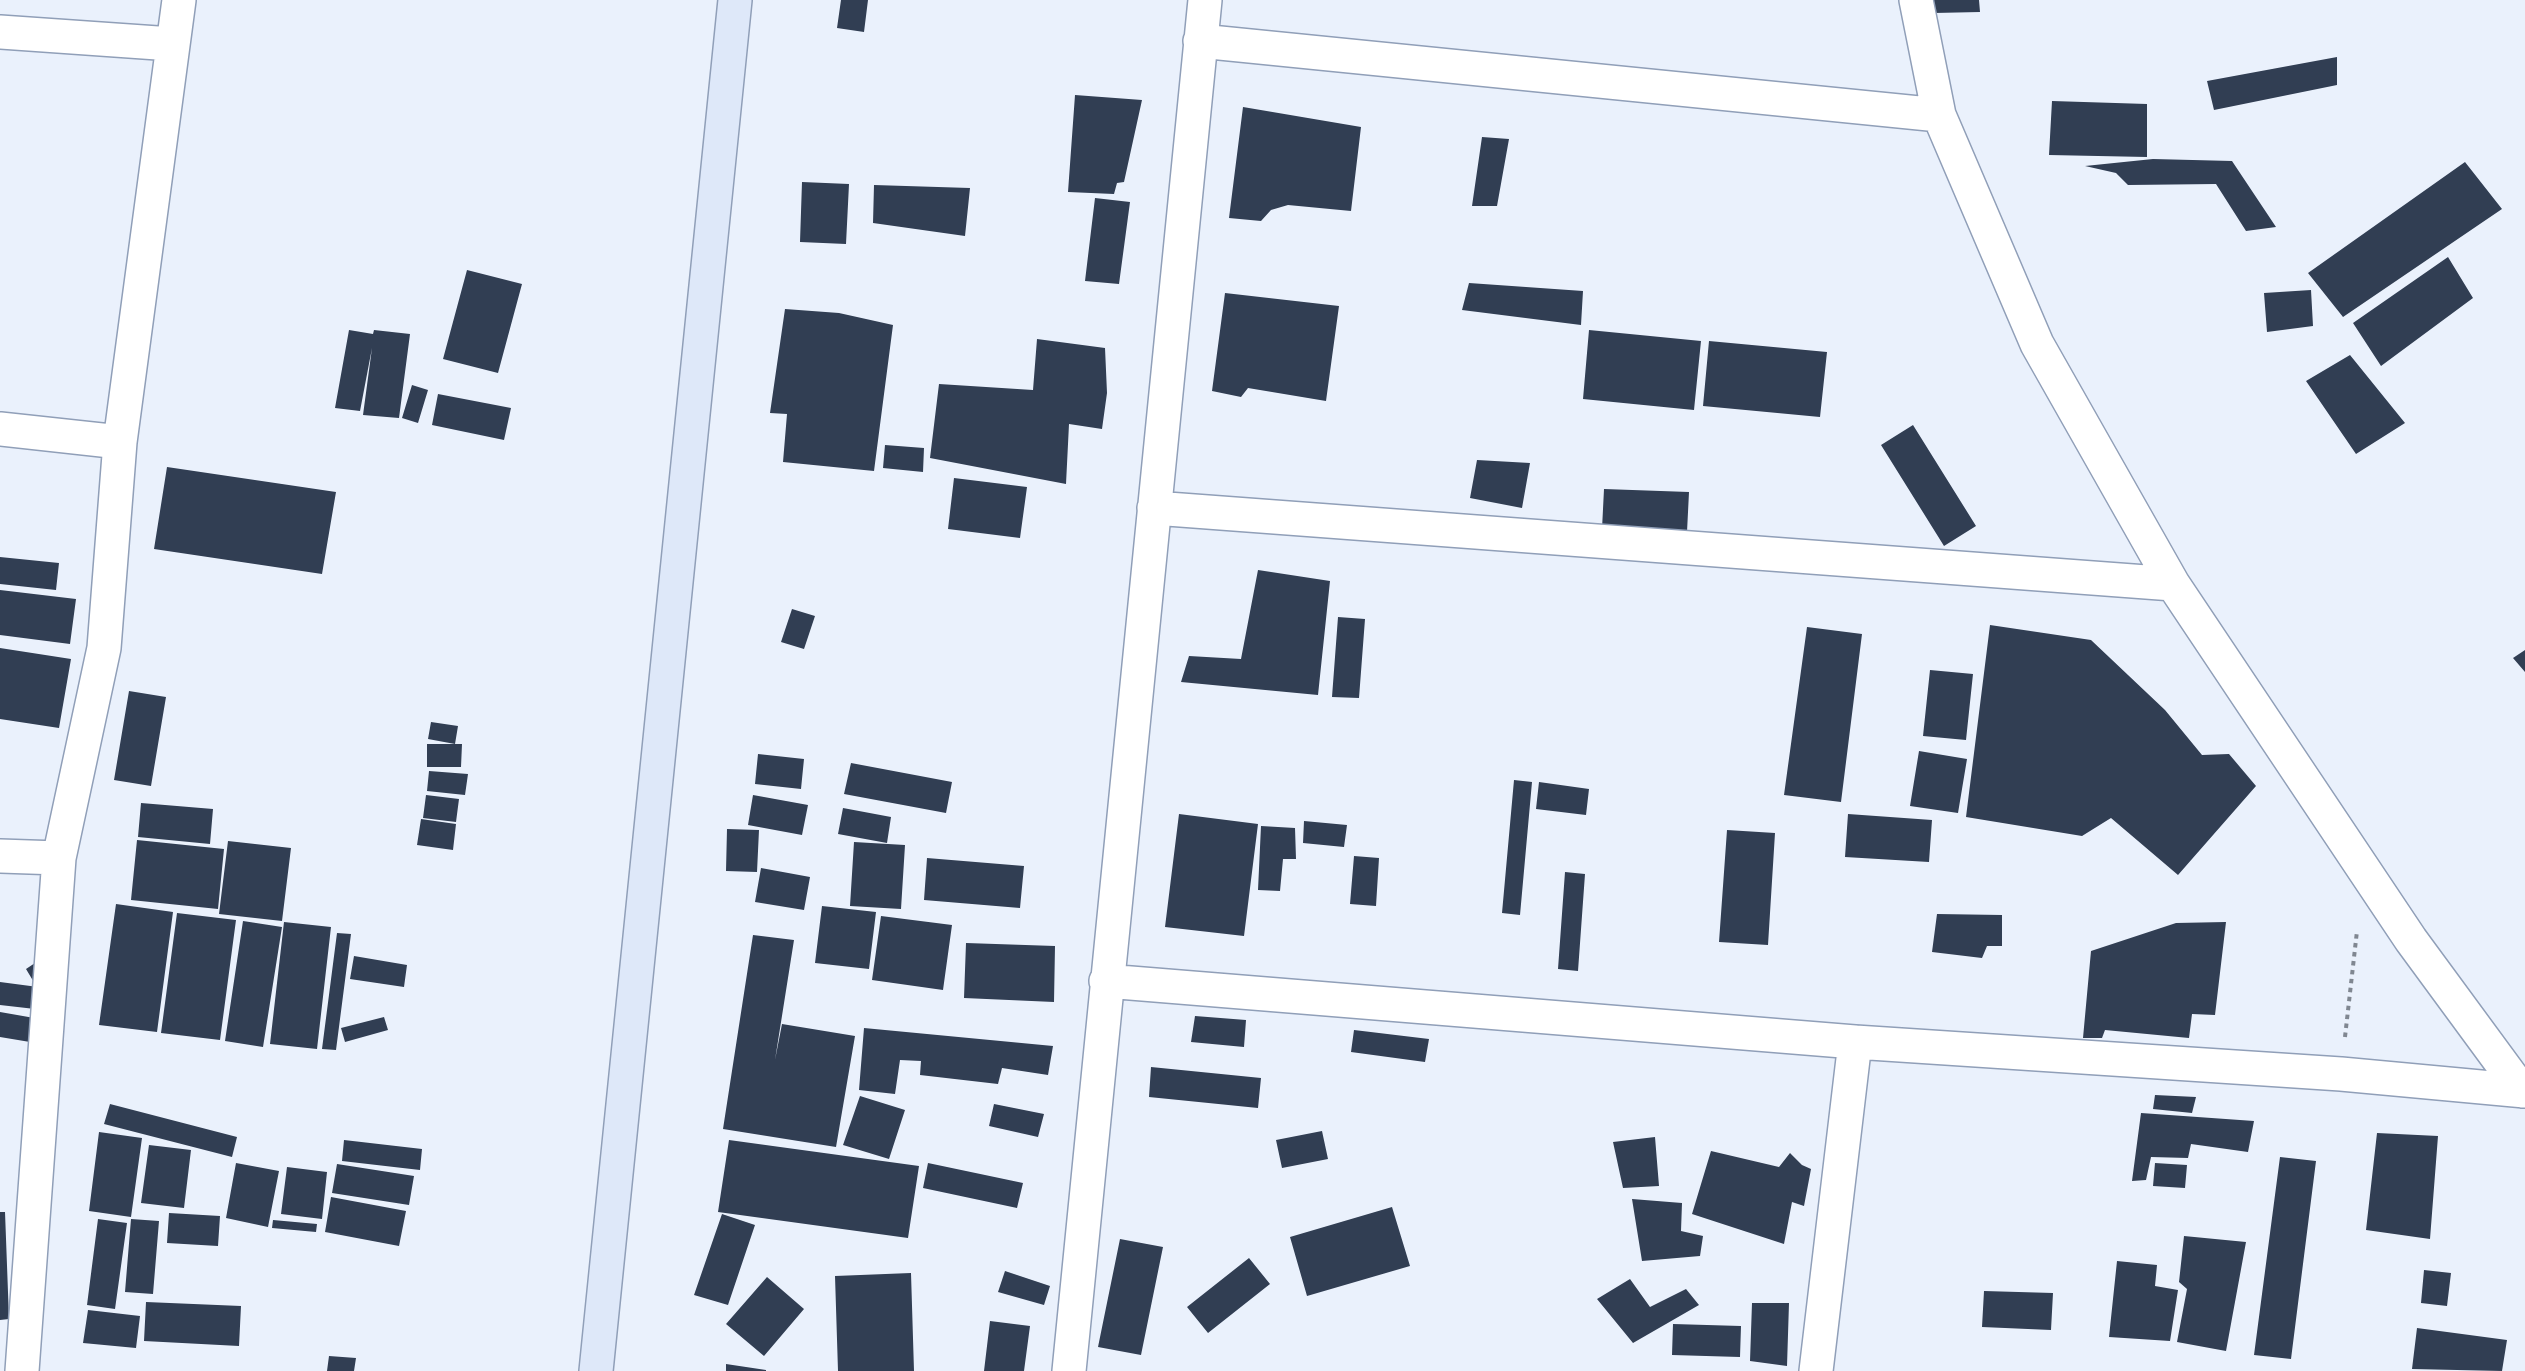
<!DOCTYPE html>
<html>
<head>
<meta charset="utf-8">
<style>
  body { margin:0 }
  canvas { display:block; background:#eaf1fc }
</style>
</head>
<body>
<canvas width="2525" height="1371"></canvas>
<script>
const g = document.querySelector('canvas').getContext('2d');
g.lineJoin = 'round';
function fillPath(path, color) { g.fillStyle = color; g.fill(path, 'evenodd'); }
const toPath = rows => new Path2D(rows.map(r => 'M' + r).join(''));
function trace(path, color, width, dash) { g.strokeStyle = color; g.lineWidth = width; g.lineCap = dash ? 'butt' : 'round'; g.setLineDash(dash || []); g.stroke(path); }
fillPath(toPath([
  [841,0,868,0,864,32,837,28],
  [1934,0,1979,0,1980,12,1934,13],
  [2337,57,2337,85,2214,110,2207,81],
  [1075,95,1142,100,1124,182,1117,183,1114,194,1068,192],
  [2052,101,2147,104,2147,157,2049,155],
  [1243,107,1361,127,1351,211,1288,205,1271,210,1261,221,1229,218],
  [1482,137,1509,139,1497,206,1472,206],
  [2153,159,2232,161,2276,227,2246,231,2216,184,2128,185,2116,173,2085,166],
  [2465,162,2502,209,2343,317,2308,273],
  [802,182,849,184,846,244,800,242],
  [874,185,970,188,965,236,873,223],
  [1095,198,1130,202,1119,284,1085,281],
  [2448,257,2473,298,2381,366,2353,323],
  [467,270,522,284,498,373,443,359],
  [1469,283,1583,291,1581,325,1462,310],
  [2311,290,2313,326,2267,332,2264,293],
  [1225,293,1339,306,1326,401,1248,388,1241,397,1212,391],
  [785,309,839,313,893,325,874,471,783,462,787,414,770,413],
  [349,330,373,334,374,330,410,334,399,418,363,415,372,348,360,411,335,408],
  [1589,330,1701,341,1694,410,1583,399],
  [1037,339,1105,348,1107,393,1102,429,1069,424,1066,484,930,458,939,384,1033,390],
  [1709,341,1827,352,1820,417,1703,406],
  [2350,355,2405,423,2356,454,2306,381],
  [412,385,428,390,418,423,402,418],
  [438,394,511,408,504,440,432,425],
  [1913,425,1976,526,1944,546,1881,445],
  [885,445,924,448,923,472,883,468],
  [1477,460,1530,463,1522,508,1470,498],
  [167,467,336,492,322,574,154,549],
  [954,478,1027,487,1020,538,948,529],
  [1604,489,1689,492,1687,532,1602,529],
  [0,557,59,563,56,590,0,584],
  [1258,570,1330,581,1318,695,1181,682,1189,656,1241,659],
  [0,590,76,599,70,644,0,635],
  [792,609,815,616,804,649,781,642],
  [1338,617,1365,619,1359,698,1332,697],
  [1990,625,2091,640,2165,710,2202,755,2229,754,2256,786,2178,875,2111,818,2082,836,1966,817],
  [1807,627,1862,634,1841,802,1784,795],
  [0,648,71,659,59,728,0,719],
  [2525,650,2525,672,2513,658],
  [1930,670,1973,674,1966,740,1923,736],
  [129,691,166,697,151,786,114,780],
  [431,722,458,726,455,744,428,739],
  [427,744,462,744,461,767,427,767],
  [1919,751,1967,759,1958,813,1910,806],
  [758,754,804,759,801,789,755,784],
  [851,763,952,782,946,813,844,794],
  [429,771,468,774,465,795,427,791],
  [1514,780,1532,782,1520,915,1502,913],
  [1539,782,1589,789,1586,815,1536,809],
  [426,795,459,799,456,822,423,818],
  [753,795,808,805,802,835,748,825],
  [141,803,213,809,210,844,138,837],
  [843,808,891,817,887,843,838,834],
  [1179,814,1258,824,1244,936,1165,927],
  [1848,814,1932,820,1929,862,1845,857],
  [421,819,456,824,453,850,417,845],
  [1304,821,1347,825,1344,847,1303,843],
  [1261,826,1295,828,1296,859,1283,859,1280,891,1258,890],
  [727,829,759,830,757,872,726,871],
  [1727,830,1775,833,1768,945,1719,942],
  [137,840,224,849,218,909,131,900],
  [228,841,291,848,282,921,219,914],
  [854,842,905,845,901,909,850,906],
  [1354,856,1379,858,1376,906,1350,904],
  [927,858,1024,866,1020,908,924,900],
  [761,868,810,877,804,910,755,902],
  [1565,872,1585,874,1578,971,1558,969],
  [116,904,173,912,157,1032,99,1025],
  [822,906,876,912,869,969,815,963],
  [177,913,236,920,220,1040,161,1033],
  [1937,914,2002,915,2002,946,1987,946,1982,958,1932,952],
  [881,916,952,925,943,990,872,980],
  [243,921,282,927,263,1047,225,1041],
  [284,922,331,927,317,1049,270,1044],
  [2226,922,2215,1015,2192,1014,2189,1038,2105,1030,2102,1038,2083,1038,2091,951,2176,923],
  [337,933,351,934,336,1050,322,1049],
  [753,935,794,940,775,1060,782,1024,855,1036,836,1147,723,1129],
  [966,943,1055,946,1054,1002,964,998],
  [354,956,407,965,404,987,350,979],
  [38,961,35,984,26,969],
  [0,982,38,987,35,1009,0,1005],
  [0,1012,40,1019,36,1043,0,1037],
  [1195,1016,1246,1020,1244,1047,1191,1042],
  [384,1017,388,1030,345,1042,341,1028],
  [864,1028,1053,1046,1048,1075,1002,1068,998,1084,920,1075,921,1061,900,1060,895,1094,859,1090],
  [1354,1030,1429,1039,1425,1062,1351,1052],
  [1151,1067,1261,1078,1258,1108,1149,1097],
  [2155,1095,2196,1097,2192,1113,2153,1109],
  [860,1096,905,1110,889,1159,843,1145],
  [110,1104,237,1137,232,1157,104,1124],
  [994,1104,1044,1114,1038,1137,989,1126],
  [2141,1113,2254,1121,2248,1152,2191,1144,2188,1158,2151,1157,2146,1180,2132,1181],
  [1322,1131,1328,1159,1282,1168,1276,1140],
  [99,1132,142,1138,131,1217,89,1211],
  [2377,1133,2438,1136,2430,1239,2366,1230],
  [1655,1137,1659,1186,1623,1188,1613,1142],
  [344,1140,422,1149,420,1170,342,1161],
  [729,1140,919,1166,908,1238,718,1212],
  [149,1145,191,1150,184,1208,141,1203],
  [1711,1151,1779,1167,1790,1153,1802,1165,1811,1169,1804,1206,1792,1202,1784,1244,1692,1214],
  [2280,1157,2316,1161,2291,1359,2254,1355],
  [236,1163,279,1171,268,1227,226,1218],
  [928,1163,1023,1183,1017,1208,923,1188],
  [2155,1163,2187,1165,2185,1188,2153,1186],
  [337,1164,414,1176,409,1205,332,1193],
  [287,1167,327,1172,322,1219,281,1214],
  [331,1197,406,1211,399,1246,325,1232],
  [1632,1199,1682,1203,1681,1231,1703,1236,1700,1256,1642,1261],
  [1392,1207,1410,1266,1307,1296,1290,1237],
  [0,1212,5,1212,9,1319,0,1320],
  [169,1213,220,1216,218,1246,167,1243],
  [722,1214,755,1225,728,1305,694,1295],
  [98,1219,127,1223,115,1309,87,1305],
  [131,1219,159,1221,153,1294,125,1292],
  [273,1220,317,1224,316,1232,272,1228],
  [2184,1236,2246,1242,2226,1351,2177,1342,2187,1289,2179,1282],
  [1120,1239,1163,1247,1141,1355,1098,1347],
  [1249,1258,1270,1284,1208,1333,1187,1307],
  [2117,1261,2157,1265,2155,1286,2178,1290,2170,1341,2109,1337],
  [2424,1270,2451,1273,2447,1306,2421,1303],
  [1005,1271,1050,1286,1044,1305,998,1292],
  [911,1273,914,1371,838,1371,835,1276],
  [767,1277,804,1309,764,1356,726,1324],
  [1630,1279,1650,1307,1686,1289,1699,1305,1633,1343,1597,1299],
  [1984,1291,2053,1293,2051,1330,1982,1327],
  [146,1302,241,1306,239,1346,144,1341],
  [1752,1303,1789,1303,1787,1366,1750,1361],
  [88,1310,140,1316,136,1348,83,1343],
  [990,1321,1030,1326,1024,1371,984,1371],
  [1673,1324,1741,1326,1740,1357,1672,1355],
  [2417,1328,2507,1340,2502,1371,2412,1369],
  [329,1356,356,1358,354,1371,327,1371],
  [726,1364,766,1370,766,1371,726,1371]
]), '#313e53');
const street = toPath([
  [1916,0,1939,115,2037,344,2173,584,2411,940,2522,1091],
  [0,32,172,44],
  [1200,41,1939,115],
  [0,429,120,442],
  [1154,508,2173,584],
  [0,856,59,858],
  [1106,981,1855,1042,2341,1074,2525,1091],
  [22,1371,59,858,104,648,120,442,179,0],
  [1069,1371,1205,0],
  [1816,1371,1855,1042]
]);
const secondary = toPath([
  [596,1371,735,0]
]);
trace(street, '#909fb8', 36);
trace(secondary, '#909fb8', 36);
trace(toPath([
  [2345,1037,2357,931]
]), '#808791', 4, [4.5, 4.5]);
trace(street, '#fff', 33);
trace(secondary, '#dee8f9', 33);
</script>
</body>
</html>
